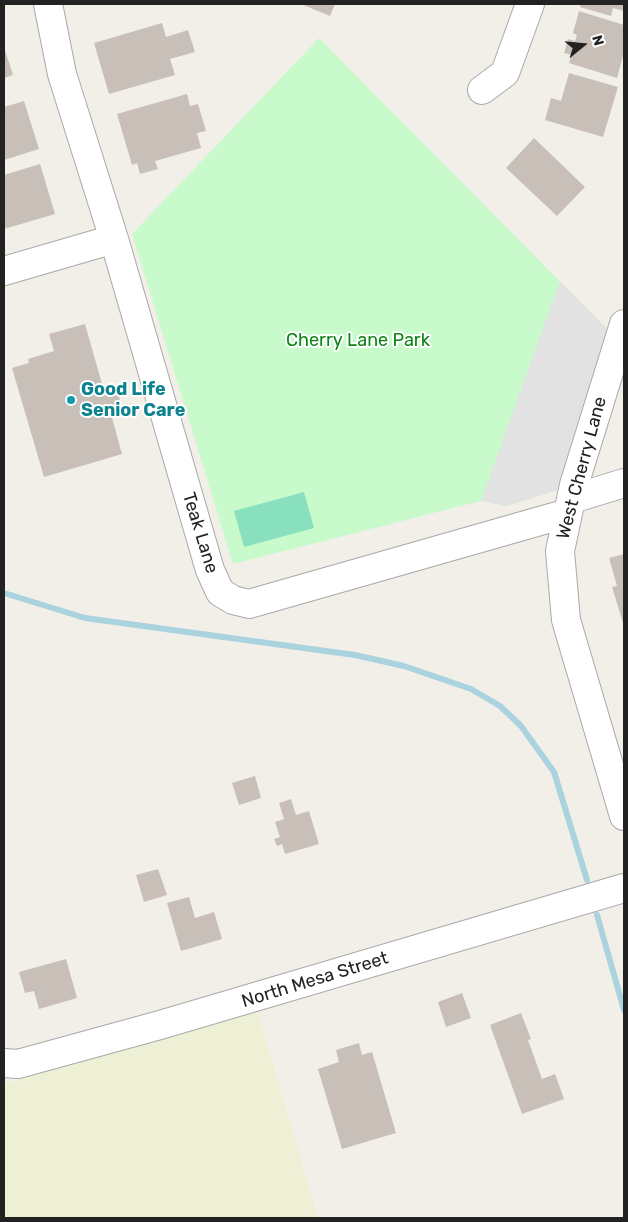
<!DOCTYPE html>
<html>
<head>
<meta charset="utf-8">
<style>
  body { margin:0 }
  #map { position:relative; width:628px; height:1222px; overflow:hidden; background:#f2efe9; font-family:Rubik,sans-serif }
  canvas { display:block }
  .frame { position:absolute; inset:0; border:5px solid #222; pointer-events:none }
  .north { position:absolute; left:558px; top:20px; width:50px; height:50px; -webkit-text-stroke:4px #fff; paint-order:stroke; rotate:73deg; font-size:14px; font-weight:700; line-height:20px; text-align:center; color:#222 }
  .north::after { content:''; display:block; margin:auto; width:18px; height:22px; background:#222; clip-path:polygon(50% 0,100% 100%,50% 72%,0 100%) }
</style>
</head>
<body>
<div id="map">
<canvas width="628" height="1222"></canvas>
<div class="frame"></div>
<div class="north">N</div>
</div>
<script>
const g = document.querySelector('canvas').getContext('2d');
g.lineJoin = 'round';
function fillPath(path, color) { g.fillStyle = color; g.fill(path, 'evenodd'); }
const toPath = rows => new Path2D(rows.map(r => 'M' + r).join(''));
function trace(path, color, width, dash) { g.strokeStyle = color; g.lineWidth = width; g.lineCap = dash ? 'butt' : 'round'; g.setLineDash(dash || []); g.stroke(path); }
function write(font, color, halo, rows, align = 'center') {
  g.font = font + ' Rubik,sans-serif'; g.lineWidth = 4; g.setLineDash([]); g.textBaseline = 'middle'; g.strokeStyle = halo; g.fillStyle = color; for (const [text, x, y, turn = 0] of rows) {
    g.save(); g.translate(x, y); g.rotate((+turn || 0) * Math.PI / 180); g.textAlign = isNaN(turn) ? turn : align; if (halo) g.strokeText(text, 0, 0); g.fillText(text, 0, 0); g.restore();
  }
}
fillPath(toPath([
  [257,1009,318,1218,4,1218,4,1084]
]), '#eef0d5');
fillPath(toPath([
  [319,38,619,341,574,485,506,506,481,501,233,564,132,234]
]), '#c8facc');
fillPath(toPath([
  [304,492,314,528,244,547,234,511]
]), '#88e0be');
fillPath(toPath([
  [560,281,619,341,574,485,507,506,481,501]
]), '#e2e2e2');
trace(toPath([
  [4,593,85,618,355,655,404,666,471,689,500,706,521,726,554,772,587,880],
  [597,915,624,1010]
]), '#aad3df', 6);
fillPath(toPath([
  [301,4,335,4,330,16],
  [581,4,624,4,624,11,613,8,611,16,580,7],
  [579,11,624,25,624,52,617,78,569,63,572,55,564,53,568,39,575,41,577,35,573,33],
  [162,23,166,37,188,30,195,52,170,59,175,75,109,94,94,43],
  [4,47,13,75,4,78],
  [569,73,618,87,603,137,545,120,551,98,561,101],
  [187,94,190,106,198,104,206,131,197,133,201,148,155,161,158,169,140,174,137,163,132,165,117,114],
  [24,101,39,149,4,160,4,107],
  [534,138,585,187,557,216,506,168],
  [40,164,55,214,4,229,4,175],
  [85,324,104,391,116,387,123,410,111,414,122,454,44,477,12,368,29,363,28,359,54,351,49,334],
  [624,554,624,626,612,587,617,586,609,558],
  [255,776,261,798,239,805,232,783],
  [291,799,296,815,309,811,319,844,285,854,282,844,277,846,274,839,280,837,275,822,284,819,279,803],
  [158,869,167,895,144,902,136,875],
  [189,897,195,918,214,912,222,939,181,951,167,903],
  [66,959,77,998,39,1009,34,991,25,993,19,972],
  [462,993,471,1018,446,1027,438,1002],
  [521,1013,531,1039,528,1040,542,1079,555,1074,564,1099,522,1114,490,1025],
  [359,1043,362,1055,372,1052,396,1133,342,1149,318,1069,339,1062,336,1050]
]), '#c7bfb8');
const minor = toPath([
  [48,4,62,74,114,239,210,570,220,592,233,600,249,604,568,513],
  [482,90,505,73,530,4],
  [4,271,114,239],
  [624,324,574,485,560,551,566,620,624,816],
  [572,499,624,483],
  [4,1063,18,1064,160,1025,624,888]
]);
trace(minor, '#a9a9a9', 30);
trace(minor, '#fff', 28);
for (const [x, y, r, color] of [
  [71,400,5,"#0f9aa8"]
]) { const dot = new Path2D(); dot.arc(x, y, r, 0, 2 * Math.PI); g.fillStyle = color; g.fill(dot); trace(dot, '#fff', 2); }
write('18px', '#0c8416', '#fff', [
  ["Cherry Lane Park",358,341]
]);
write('bold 18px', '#0d838f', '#fff', [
  ["Good Life",81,390],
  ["Senior Care",81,411]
], 'left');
write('18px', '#222', '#fff', [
  ["West Cherry Lane",582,468,-75],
  ["Teak Lane",200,533,73],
  ["North Mesa Street",315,980,-17]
]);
</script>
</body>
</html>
